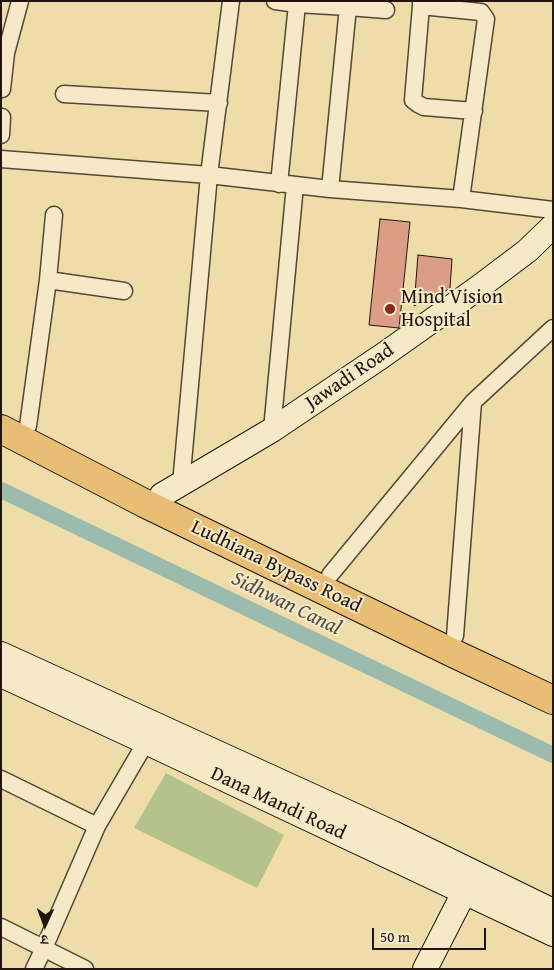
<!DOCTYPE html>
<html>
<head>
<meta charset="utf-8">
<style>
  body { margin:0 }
  #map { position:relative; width:554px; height:970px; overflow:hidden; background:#efdda9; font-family:"Gentium Book Plus","Noto Serif Devanagari",serif }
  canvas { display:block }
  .frame { position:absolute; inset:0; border:2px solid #22150f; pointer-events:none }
  .north { position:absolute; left:20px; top:900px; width:50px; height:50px; -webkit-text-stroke:4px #f5e9c7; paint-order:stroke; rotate:182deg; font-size:14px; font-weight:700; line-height:20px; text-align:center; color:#22150f }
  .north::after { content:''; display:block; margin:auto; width:18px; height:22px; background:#22150f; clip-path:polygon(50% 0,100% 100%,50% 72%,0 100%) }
  .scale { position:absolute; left:372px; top:928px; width:114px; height:22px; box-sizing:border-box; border:2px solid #22150f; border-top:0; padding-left:6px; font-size:15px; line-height:18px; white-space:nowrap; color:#22150f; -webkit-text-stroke:4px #f5e9c7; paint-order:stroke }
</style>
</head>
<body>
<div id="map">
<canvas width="554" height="970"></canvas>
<div class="frame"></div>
<div class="north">उ</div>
<div class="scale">50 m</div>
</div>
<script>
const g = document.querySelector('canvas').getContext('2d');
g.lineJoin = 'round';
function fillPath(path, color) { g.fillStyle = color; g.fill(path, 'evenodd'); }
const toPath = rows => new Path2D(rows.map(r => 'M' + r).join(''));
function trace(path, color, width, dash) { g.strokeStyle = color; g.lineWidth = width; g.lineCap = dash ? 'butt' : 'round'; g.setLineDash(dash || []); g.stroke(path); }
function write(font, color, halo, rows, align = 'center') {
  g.font = font + ' "Gentium Book Plus",serif'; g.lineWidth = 4; g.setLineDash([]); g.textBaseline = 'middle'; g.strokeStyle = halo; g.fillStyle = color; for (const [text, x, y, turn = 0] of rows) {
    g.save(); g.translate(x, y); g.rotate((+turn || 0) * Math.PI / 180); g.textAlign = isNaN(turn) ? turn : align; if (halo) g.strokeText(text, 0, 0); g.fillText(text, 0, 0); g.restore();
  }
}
fillPath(toPath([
  [166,773,284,835,257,888,134,828]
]), '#b5c28b');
trace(toPath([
  [1,490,553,755]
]), '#9abbae', 16);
const building = toPath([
  [380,219,410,222,399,328,369,325,380,219],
  [418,255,452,259,450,288,426,304,423,301,414,306,418,255]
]);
fillPath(building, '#dc9d86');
trace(building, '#22150f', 1);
const street = toPath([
  [275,1,297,4,279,184],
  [421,1,421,6,481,12,486,19,461,199,553,210],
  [297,4,348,7,330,189],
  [421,6,413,100,418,104,424,107,474,111],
  [348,7,386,10],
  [2,89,6,53,20,1],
  [64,94,219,103],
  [1,135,2,117],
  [1,159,209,175,330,189,461,199],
  [48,280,124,291],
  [28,426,48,280,54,215],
  [272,430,295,185],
  [181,484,209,175,231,1],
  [330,575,473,402,553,328],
  [455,636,473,402],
  [1,779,97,826],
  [1,927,85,969],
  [34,969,44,948,97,826,146,742]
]);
const secondary = toPath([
  [162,495,272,430,382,356,478,288,527,251,553,226],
  [1,654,393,833,553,911],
  [1,675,146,742,553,934],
  [425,969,471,879]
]);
const highway = toPath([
  [1,429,146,504,457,655,553,700]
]);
trace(street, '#554736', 19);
trace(secondary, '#22150f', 26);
trace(highway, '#22150f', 30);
trace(street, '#f5e9c7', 16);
trace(secondary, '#f5e9c7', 24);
trace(highway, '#e8be74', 28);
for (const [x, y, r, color] of [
  [390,309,6,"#8f2418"]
]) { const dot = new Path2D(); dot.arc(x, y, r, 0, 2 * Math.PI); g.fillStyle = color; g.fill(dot); trace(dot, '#f5e9c7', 2); }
write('20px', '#22150f', '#f5e9c7', [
  ["Mind Vision",401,298],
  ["Hospital",401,321]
], 'left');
write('20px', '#22150f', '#f5e9c7', [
  ["Jawadi Road",350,377,-34],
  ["Ludhiana Bypass Road",276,567,26],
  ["Dana Mandi Road",278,804,25]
]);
write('italic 21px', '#4c4f47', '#f5e9c7', [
  ["Sidhwan Canal",286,604,26]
]);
</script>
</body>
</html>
